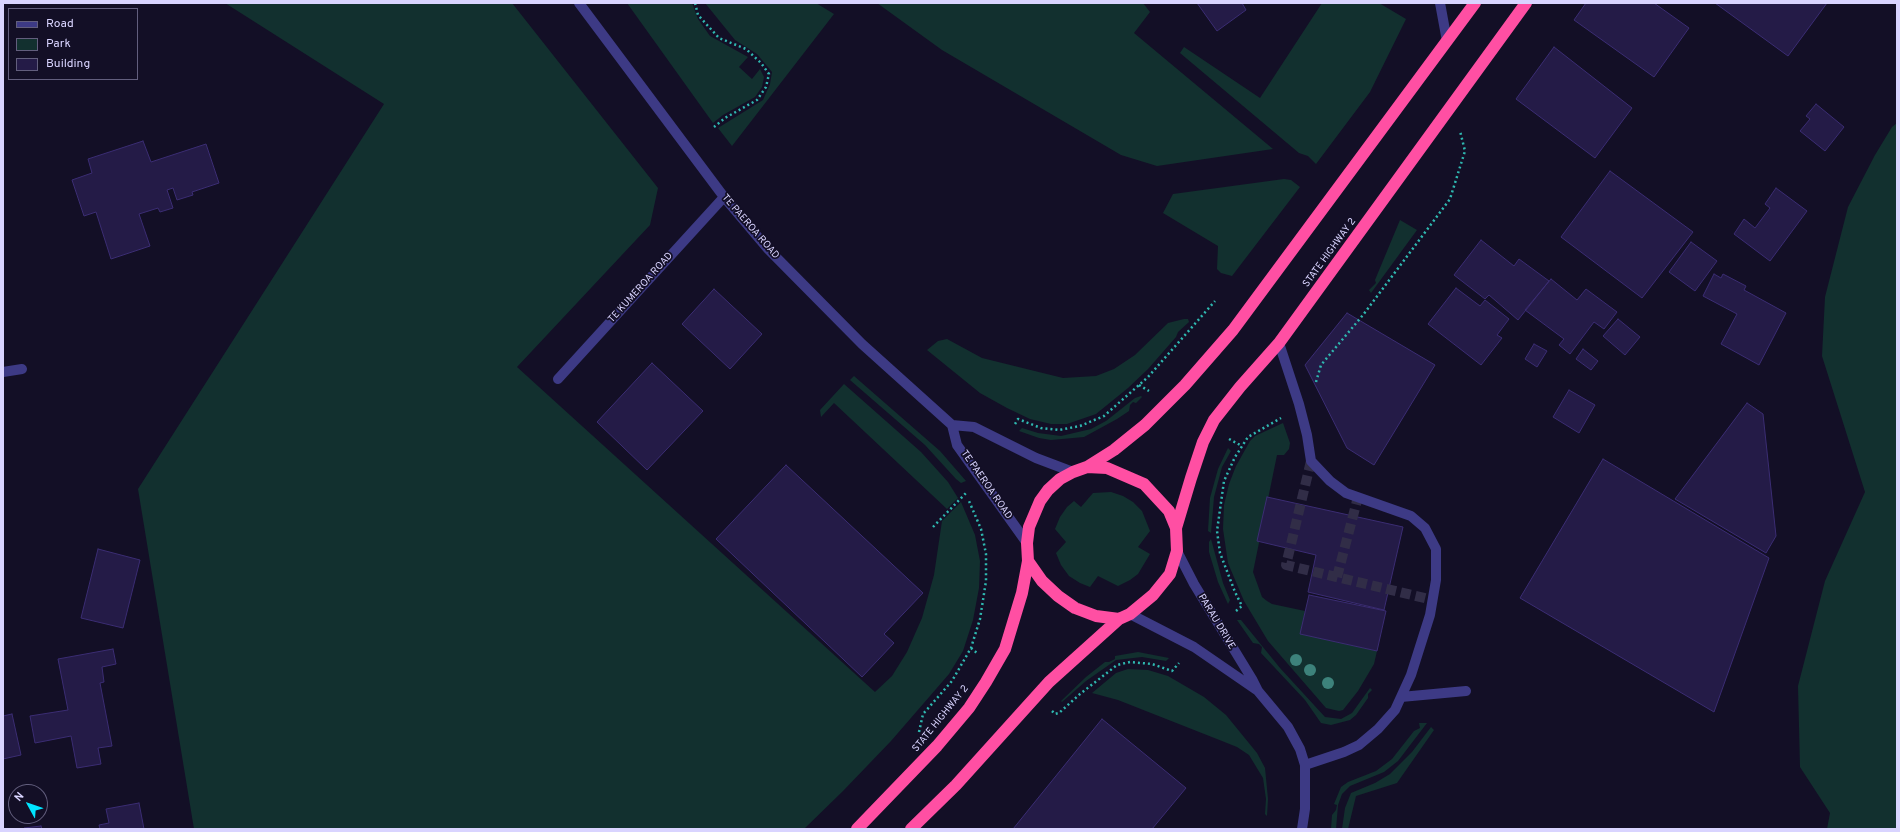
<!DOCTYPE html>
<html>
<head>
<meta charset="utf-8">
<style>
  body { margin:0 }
  #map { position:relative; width:1900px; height:832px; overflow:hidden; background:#130f26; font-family:Overpass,sans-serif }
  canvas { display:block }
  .frame { position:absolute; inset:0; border:4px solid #d9d4ff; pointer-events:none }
  .legend { position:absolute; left:8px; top:8px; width:130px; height:72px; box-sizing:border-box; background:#130f26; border:1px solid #625e7d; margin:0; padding:5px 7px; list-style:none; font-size:12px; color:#d9d4ff }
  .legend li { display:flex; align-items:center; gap:8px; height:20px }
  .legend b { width:20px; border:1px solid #625e7d }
  .north { position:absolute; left:8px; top:784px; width:40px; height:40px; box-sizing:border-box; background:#130f26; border:1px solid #625e7d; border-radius:50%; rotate:310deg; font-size:11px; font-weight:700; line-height:16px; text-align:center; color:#d9d4ff }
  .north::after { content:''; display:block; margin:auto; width:14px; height:18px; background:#00e5ff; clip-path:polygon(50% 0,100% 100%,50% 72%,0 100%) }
</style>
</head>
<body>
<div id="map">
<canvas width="1900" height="832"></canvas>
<div class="frame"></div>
<ul class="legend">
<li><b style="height:5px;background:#3d3a85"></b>Road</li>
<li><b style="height:11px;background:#12302f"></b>Park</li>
<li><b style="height:11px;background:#241b47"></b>Building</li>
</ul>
<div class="north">N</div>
</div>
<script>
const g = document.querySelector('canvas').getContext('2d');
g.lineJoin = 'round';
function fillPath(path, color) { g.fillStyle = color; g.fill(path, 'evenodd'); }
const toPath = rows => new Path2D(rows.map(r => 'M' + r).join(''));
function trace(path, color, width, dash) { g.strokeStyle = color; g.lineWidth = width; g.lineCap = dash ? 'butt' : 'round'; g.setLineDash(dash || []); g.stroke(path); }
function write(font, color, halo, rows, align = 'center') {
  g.font = font + ' Overpass,sans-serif'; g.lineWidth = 3.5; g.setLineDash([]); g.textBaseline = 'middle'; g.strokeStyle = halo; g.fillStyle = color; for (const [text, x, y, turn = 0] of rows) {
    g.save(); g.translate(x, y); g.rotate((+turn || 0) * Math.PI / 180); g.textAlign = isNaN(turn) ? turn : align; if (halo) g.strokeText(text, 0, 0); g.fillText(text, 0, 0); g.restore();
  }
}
fillPath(toPath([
  [225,3,512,3,658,188,650,225,517,367,875,692,892,676,907,652,922,618,934,575,942,521,961,502,975,535,980,561,979,588,973,620,963,651,949,674,891,741,843,791,804,829,194,829,138,489,384,104],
  [627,3,692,3,698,19,710,36,748,57,739,67,752,79,760,69,764,77,762,87,755,97,723,115,713,123],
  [705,3,816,3,834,14,732,146,718,128,763,100,770,84,772,72,757,54,735,40],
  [877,3,1143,3,1150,12,1134,33,1273,149,1157,166,1121,155,942,50],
  [1322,3,1379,3,1406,19,1370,92,1316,164,1308,156,1299,153,1180,53,1184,47,1260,98],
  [1897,123,1897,829,1827,829,1830,813,1800,767,1798,686,1825,581,1865,492,1822,356,1825,297,1848,207,1875,155,1892,127],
  [1284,179,1291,180,1300,187,1232,276,1221,273,1217,269,1218,246,1163,213,1173,194],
  [1400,220,1417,230,1371,293,1369,290,1376,283,1375,280],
  [1184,319,1188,319,1189,322,1178,332,1176,337,1148,369,1128,388,1096,414,1067,424,1051,424,1030,419,1007,408,980,393,927,350,938,341,947,339,982,358,1063,378,1096,376,1114,369,1135,355,1168,323],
  [854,376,940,451,966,481,961,483,956,479,925,445,850,380],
  [844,384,921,452,948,482,958,498,947,509,834,403,821,417,820,410],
  [1141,396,1142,397,1136,403,1133,402,1130,405,1129,411,1117,419,1084,437,1051,440,1039,438,1019,431,1022,428,1038,433,1061,436,1091,429,1106,421,1135,398],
  [1283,423,1290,443,1289,449,1284,455,1277,455,1253,572,1262,597,1267,601,1272,604,1305,611,1301,634,1377,651,1374,664,1358,691,1343,710,1339,711,1326,708,1268,641,1244,601,1228,563,1223,529,1224,505,1229,484,1236,466,1250,441,1255,436],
  [1228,448,1231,451,1222,467,1214,497,1211,533,1208,531,1210,498,1218,469],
  [1111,492,1123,496,1133,502,1142,511,1150,531,1138,547,1150,554,1138,574,1130,580,1118,586,1098,576,1090,587,1080,583,1069,576,1061,565,1056,553,1066,542,1055,529,1060,517,1067,507,1074,501,1081,507,1093,493],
  [1211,539,1223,583,1230,600,1228,604,1218,582,1209,552,1209,542],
  [1237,620,1241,620,1280,668,1325,717,1341,719,1352,713,1370,688,1372,690,1368,694,1368,698,1356,715,1350,720,1331,725,1321,723,1305,700,1261,653,1262,647,1259,644,1253,643],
  [1138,652,1169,658,1166,661,1142,657,1116,660,1086,681,1062,702,1061,701,1086,677,1105,662,1109,662,1115,659,1115,656],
  [1128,669,1148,670,1168,676,1204,697,1226,715,1257,753,1265,768,1268,799,1267,816,1265,814,1266,799,1263,778,1249,755,1237,747,1222,741,1118,700,1092,693,1116,673],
  [1419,723,1427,723,1398,761,1384,772,1350,786,1342,794,1338,805,1336,829,1331,829,1332,815,1336,810,1337,805,1334,804,1341,787,1348,782,1376,771,1392,759,1414,731,1420,728],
  [1431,727,1434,730,1397,783,1356,796,1348,829,1342,829,1345,808,1351,793,1375,783,1390,774,1412,752]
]), '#12302f');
const building = toPath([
  [1197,3,1242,3,1246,10,1217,31,1197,3],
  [1586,3,1654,3,1689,28,1654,77,1574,20,1586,3],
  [1715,3,1827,3,1788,56,1715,3],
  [1554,47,1632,108,1595,158,1516,99,1554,47],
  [1816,104,1844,127,1825,151,1800,131,1810,119,1806,116,1816,104],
  [143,141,151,162,206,144,219,183,192,192,193,195,177,200,173,188,167,190,173,208,160,212,158,208,139,214,150,246,111,259,96,212,84,216,72,180,92,173,88,159,143,141],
  [1610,171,1693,232,1642,298,1561,237,1610,171],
  [1776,188,1807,211,1770,261,1734,234,1744,219,1755,228,1770,208,1765,204,1776,188],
  [1481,240,1514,266,1519,259,1549,281,1518,320,1489,295,1485,299,1454,275,1481,240],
  [1691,242,1717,261,1695,291,1669,272,1691,242],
  [1714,274,1721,278,1723,274,1746,286,1744,290,1786,313,1759,365,1721,344,1737,314,1703,296,1714,274],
  [1551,279,1577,300,1586,289,1617,312,1604,329,1594,322,1570,354,1559,345,1564,339,1525,310,1551,279],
  [1456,288,1480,306,1485,300,1509,319,1497,335,1502,338,1481,365,1428,324,1456,288],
  [714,289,762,334,730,369,682,324,714,289],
  [1347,313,1435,365,1374,465,1347,448,1305,365,1347,313],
  [1618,319,1640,337,1625,355,1603,336,1618,319],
  [1534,344,1547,351,1537,367,1525,359,1534,344],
  [1583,349,1598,361,1591,370,1576,359,1583,349],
  [652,363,703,411,647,470,597,422,652,363],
  [1569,390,1595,405,1579,433,1553,417,1569,390],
  [1747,403,1763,414,1776,536,1766,553,1675,499,1747,403],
  [1603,459,1769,558,1714,712,1520,598,1603,459],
  [786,465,923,593,884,634,894,643,862,677,716,539,786,465],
  [1267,497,1403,527,1384,610,1308,592,1316,555,1257,541,1267,497],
  [98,549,140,560,123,628,81,618,98,549],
  [1309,595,1386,611,1377,651,1300,634,1309,595],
  [113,649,116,664,102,667,104,682,100,683,112,746,98,748,101,764,77,768,71,736,35,743,30,716,68,710,58,659,113,649],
  [12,714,21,755,3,759,3,716,12,714],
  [1102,719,1186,788,1152,829,1013,829,1102,719],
  [139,803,144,829,100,829,99,825,109,823,106,809,139,803],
  [41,826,42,829,24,829,24,828,41,826]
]);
fillPath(building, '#241b47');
trace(building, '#3b2d73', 1);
trace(toPath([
  [1311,461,1286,565,1433,600],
  [1337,577,1358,497]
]), '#312d47', 10, [10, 5]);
trace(toPath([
  [695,3,698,15,719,38,746,49,761,63,769,74,766,87,757,100,725,118,714,127],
  [1316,382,1321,365,1363,315,1450,199,1465,151,1460,131],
  [1139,385,1149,391],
  [1015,424,1018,419,1041,428,1059,430,1080,426,1104,416,1148,377,1215,301],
  [1229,439,1242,446],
  [933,527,966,493],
  [1236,611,1242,606,1235,592,1220,553,1217,531,1224,481,1235,457,1248,437,1281,418],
  [971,648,977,653],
  [1052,711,1055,714,1059,713,1080,694,1117,665,1130,662,1152,664,1172,671,1179,663],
  [919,732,923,714,952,681,971,648,980,619,986,581,986,554,981,529,969,501]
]), '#2fb8b0', 2.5, [2, 3]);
trace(toPath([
  [579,3,724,197,768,249,862,344,952,425,957,445,1027,543],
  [1440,3,1447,41],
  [1279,343,1299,404,1307,435,1311,461,1330,481,1346,493,1411,516,1425,528,1436,549,1436,580,1430,615,1411,675,1395,710,1378,729,1359,745,1344,752,1305,765],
  [3,372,22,369],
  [558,379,724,197],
  [952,425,974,427,1036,458,1073,472],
  [1177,551,1194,584,1252,679,1258,691,1288,727,1300,749,1305,765,1305,809,1302,829],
  [1130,614,1194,647,1258,691],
  [1401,697,1466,691]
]), '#3d3a85', 10);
trace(toPath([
  [1087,467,1114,450,1145,425,1185,385,1233,330,1475,3],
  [1087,467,1107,468,1144,484,1169,511,1176,528,1177,551,1170,574,1153,595,1130,614,1119,619,1096,616,1075,608,1058,596,1042,581,1028,561,1027,543,1029,527,1040,501,1048,490,1060,479,1073,472,1087,467],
  [1176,528,1191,478,1203,442,1214,420,1240,387,1279,343,1526,3],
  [857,829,937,746,969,708,986,682,1005,649,1022,593,1028,561],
  [911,829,956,785,1049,682,1119,619]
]), '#ff4fa3', 12);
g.fillStyle = '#3d827b';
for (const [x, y] of [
  [1296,660],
  [1310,670],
  [1328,683]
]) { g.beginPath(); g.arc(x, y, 6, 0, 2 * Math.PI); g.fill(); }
write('10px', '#d9d4ff', '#130f26', [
  ["TE PAEROA ROAD",750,227,49],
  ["STATE HIGHWAY 2",1330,253,-54],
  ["TE KUMEROA ROAD",641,288,-48],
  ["TE PAEROA ROAD",986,485,55],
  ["PARAU DRIVE",1216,622,59],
  ["STATE HIGHWAY 2",941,719,-51]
]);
</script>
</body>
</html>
